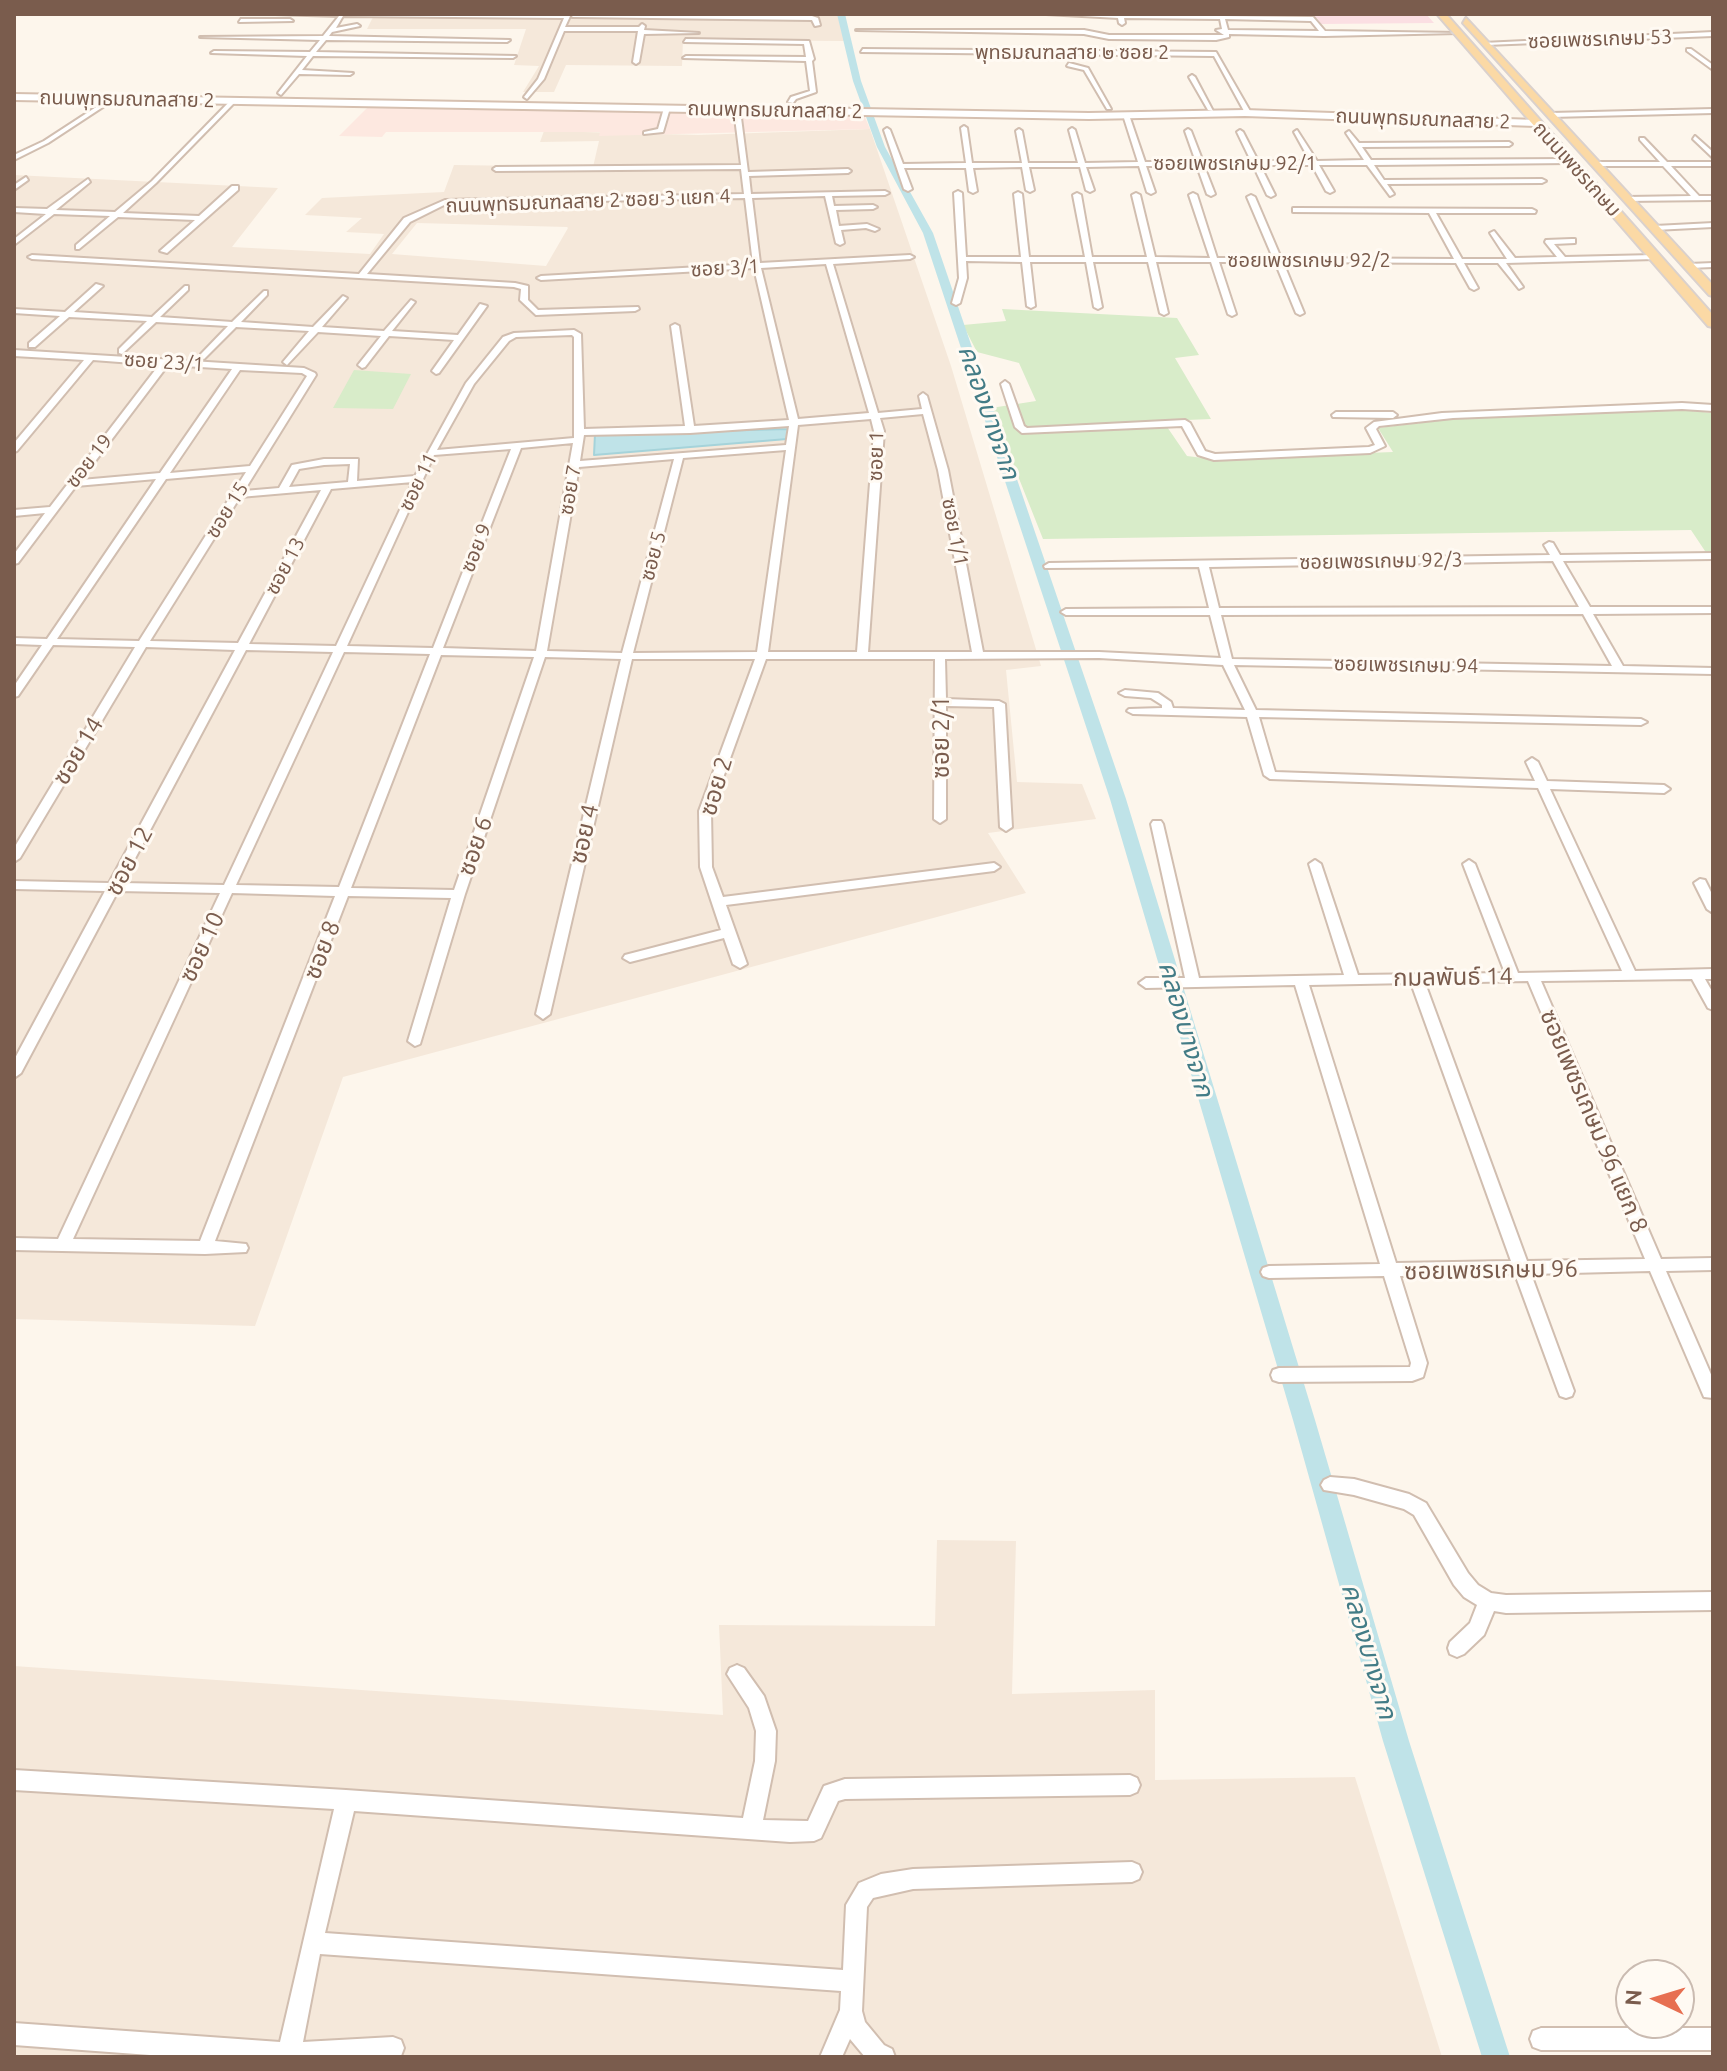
<!DOCTYPE html>
<html>
<head>
<meta charset="utf-8">
<style>
  body { margin:0 }
  #map { position:relative; width:1727px; height:2071px; overflow:hidden; background:#fdf6ec; font-family:Ubuntu,sans-serif }
  canvas { display:block }
  .frame { position:absolute; inset:0; border:16px solid #7a5c4d; pointer-events:none }
  .north { position:absolute; left:1615px; top:1959px; width:80px; height:80px; box-sizing:border-box; background:#fffaf3; border:2px solid #cabbb1; border-radius:50%; rotate:274deg; font-size:22px; font-weight:700; line-height:32px; text-align:center; color:#7a5c4d }
  .north::after { content:''; display:block; margin:auto; width:28px; height:36px; background:#e76f51; clip-path:polygon(50% 0,100% 100%,50% 72%,0 100%) }
</style>
</head>
<body>
<div id="map">
<canvas width="1727" height="2071"></canvas>
<div class="frame"></div>
<div class="north">N</div>
</div>
<script>
const g = document.querySelector('canvas').getContext('2d');
g.lineJoin = 'round';
function fillPath(path, color) { g.fillStyle = color; g.fill(path, 'evenodd'); }
const toPath = rows => new Path2D(rows.map(r => 'M' + r).join(''));
function trace(path, color, width, dash) { g.strokeStyle = color; g.lineWidth = width; g.lineCap = dash ? 'butt' : 'round'; g.setLineDash(dash || []); g.stroke(path); }
function write(font, color, halo, rows, align = 'center') {
  g.font = font + ' Ubuntu,"Noto Sans Thai",sans-serif'; g.lineWidth = 6; g.setLineDash([]); g.textBaseline = 'middle'; g.strokeStyle = halo; g.fillStyle = color; for (const [text, x, y, turn = 0] of rows) {
    g.save(); g.translate(x, y); g.rotate((+turn || 0) * Math.PI / 180); g.textAlign = isNaN(turn) ? turn : align; if (halo) g.strokeText(text, 0, 0); g.fillText(text, 0, 0); g.restore();
  }
}
fillPath(toPath([
  [838,14,845,41,683,40,682,66,566,65,554,92,523,92,539,66,514,65,526,29,367,29,373,17,234,15],
  [870,129,951,366,1041,666,1006,670,1017,782,1082,784,1096,819,988,833,1026,893,343,1077,255,1326,14,1319,14,175,278,188,232,247,370,254,384,234,346,232,362,218,305,215,322,198,444,192,454,165,593,167,599,141,540,142,544,131,698,135],
  [417,223,567,227,568,228,546,266,392,254],
  [937,1540,1016,1541,1012,1694,1155,1690,1155,1780,1355,1777,1442,2057,14,2057,14,1666,723,1715,719,1625,935,1626]
]), '#f5e8da');
fillPath(toPath([
  [369,106,864,115,870,129,599,136,600,132,386,132,382,137,339,136]
]), '#fde8e0');
fillPath(toPath([
  [1288,14,1426,14,1434,23,1321,24,1317,18,1290,17]
]), '#fbdfe3');
fillPath(toPath([
  [1002,309,1177,318,1199,355,1175,358,1211,419,1163,421,1187,456,1211,459,1393,452,1378,428,1454,419,1682,410,1713,413,1713,563,1691,530,1043,539,991,408,1036,401,1019,363,977,352,963,325,1006,321],
  [354,370,411,374,393,409,333,408]
]), '#d8ecc9');
const water = toPath([
  [789,429,787,439,594,455,595,434,789,429]
]);
fillPath(water, '#bfe3e8');
trace(water, '#a5d3da', 2);
fillPath(toPath([
  [837,14,845,14,861,81,885,147,933,233,1126,799,1315,1420,1409,1741,1510,2057,1482,2057,1383,1741,1293,1420,1110,799,923,233,877,147,853,81,837,14]
]), '#bfe3e8');
const street = toPath([
  [275,14,571,14,565,27,639,27,642,24,645,26,644,30,699,33,644,34,639,62,636,64,633,62,638,31,564,31,544,79,527,99,524,97,538,79,564,18,343,16,336,28,357,24,360,26,332,32,329,36,510,40,507,42,326,40,316,52,516,56,513,58,313,56,302,70,353,73,350,75,299,74,281,95,278,93,307,56,211,53,214,51,310,52,320,40,200,37,323,36,339,16,275,14],
  [574,14,812,16,818,18,820,25,815,26,812,20,572,17,574,14],
  [1046,14,1313,17,1325,31,1459,33,1324,36,1229,34,1229,37,1216,40,1109,39,1084,34,856,30,1084,30,1109,35,1224,35,1216,30,1222,29,1220,19,1124,18,1125,23,1122,25,1119,23,1118,18,1046,14],
  [1225,19,1311,21,1319,31,1228,30,1225,19],
  [241,19,290,19,293,21,239,22,241,19],
  [1713,32,1713,36,1486,45,1483,43,1713,32],
  [686,39,809,41,814,59,812,61,816,92,796,99,793,103,788,102,791,97,810,91,806,61,683,58,686,56,806,57,804,44,684,42,686,39],
  [863,49,1216,52,1250,111,1247,113,1244,111,1214,56,861,52,863,49],
  [1687,49,1691,49,1713,65,1713,70,1687,51,1687,49],
  [1069,63,1088,68,1111,109,1107,109,1084,70,1067,66,1069,63],
  [1192,75,1195,77,1213,111,1208,110,1189,77,1192,75],
  [110,98,115,99,48,143,14,160,14,155,44,141,110,98],
  [231,100,236,101,156,183,123,213,199,216,232,186,238,186,238,190,167,253,160,251,195,220,118,217,79,249,76,249,76,245,110,216,54,214,14,245,14,239,46,214,14,212,14,208,47,209,88,179,90,182,56,210,115,212,152,181,231,100],
  [667,106,670,108,663,132,644,134,644,132,658,129,664,108,667,106],
  [737,108,740,110,748,172,848,169,851,171,848,173,749,176,751,194,885,191,889,193,885,195,832,196,834,206,873,205,877,207,873,209,836,210,839,226,867,224,879,229,875,231,866,228,841,230,844,243,840,245,836,243,825,196,752,198,760,263,910,255,914,257,910,259,833,264,878,413,922,409,919,396,923,393,927,396,948,470,983,652,1099,652,1221,658,1210,615,1066,615,1061,612,1066,609,1209,608,1199,567,1045,568,1044,566,1049,563,1550,555,1544,545,1549,542,1553,543,1560,555,1713,553,1713,559,1563,561,1590,607,1713,607,1713,613,1593,614,1623,666,1713,668,1713,674,1234,665,1256,710,1641,719,1647,722,1641,725,1259,717,1275,772,1535,781,1526,762,1532,758,1538,762,1547,781,1664,785,1670,789,1664,793,1550,789,1635,971,1713,969,1713,979,1705,979,1713,993,1713,1010,1708,1008,1692,979,1541,981,1661,1259,1713,1258,1713,1270,1666,1271,1713,1379,1713,1398,1704,1397,1650,1271,1531,1274,1574,1391,1572,1396,1566,1398,1560,1396,1558,1391,1515,1274,1400,1276,1427,1363,1423,1377,1412,1381,1279,1382,1273,1380,1271,1375,1273,1370,1279,1368,1410,1367,1411,1363,1384,1276,1269,1278,1263,1276,1261,1272,1263,1268,1269,1266,1380,1264,1295,985,1146,988,1139,983,1146,978,1185,978,1151,824,1153,821,1161,821,1163,824,1199,978,1344,975,1309,864,1315,860,1321,864,1358,975,1505,973,1463,864,1469,860,1475,864,1518,973,1622,971,1538,788,1270,779,1264,775,1247,717,1133,714,1127,711,1129,709,1162,708,1162,705,1151,698,1125,696,1119,693,1125,690,1158,693,1171,702,1173,708,1245,710,1223,665,1099,658,945,659,946,699,999,701,1005,704,1012,827,1006,831,1000,827,994,707,946,706,946,819,940,823,934,819,935,659,766,659,711,811,712,867,723,897,994,863,1000,867,994,871,726,905,747,964,740,968,733,964,724,938,630,962,623,958,625,955,721,930,700,867,699,811,755,659,632,659,550,1014,543,1019,536,1014,621,659,545,657,465,894,420,1044,415,1046,408,1041,451,898,348,896,215,1241,246,1244,248,1248,246,1252,205,1254,14,1250,14,1238,58,1239,220,893,118,891,21,1073,14,1078,14,1060,105,891,14,889,14,881,109,883,235,650,146,647,20,858,14,862,14,848,135,647,53,645,18,696,14,697,14,686,42,645,14,644,14,638,47,639,156,479,76,486,18,563,14,564,14,554,45,513,14,516,14,510,50,507,159,365,93,360,17,451,14,452,14,443,84,360,14,356,14,350,304,368,315,373,316,375,244,491,279,488,292,465,324,459,358,459,357,481,415,476,466,383,503,337,514,333,574,330,581,334,584,429,685,426,671,326,675,324,679,326,694,426,789,420,754,268,541,280,537,278,541,276,753,264,745,198,446,204,410,222,367,274,515,283,528,286,528,300,538,310,638,307,639,309,635,311,536,315,520,300,521,289,514,287,32,259,28,257,32,255,359,274,404,218,445,200,744,194,741,169,496,171,493,169,496,167,741,165,734,110,737,108],
  [826,264,869,413,798,419,761,268,826,264],
  [572,335,574,337,574,438,437,450,474,384,509,341,516,337,572,335],
  [168,365,232,369,160,473,81,480,168,365],
  [240,370,302,373,307,376,250,466,170,473,240,370],
  [923,414,938,470,972,652,868,652,884,431,880,418,923,414],
  [871,419,874,431,857,652,768,652,798,425,871,419],
  [789,426,786,445,580,461,584,435,690,433,789,426],
  [573,443,536,651,443,648,521,448,573,443],
  [511,449,433,648,347,646,434,455,511,449],
  [786,450,757,652,633,653,683,458,786,450],
  [674,459,622,653,547,651,579,467,674,459],
  [350,464,348,482,289,487,299,469,324,465,350,464],
  [246,472,139,641,57,639,166,479,246,472],
  [413,482,336,646,249,644,331,489,413,482],
  [321,490,238,643,150,641,240,497,321,490],
  [1553,561,1579,607,1219,608,1209,567,1553,561],
  [1583,614,1612,666,1232,659,1221,615,1583,614],
  [246,650,333,652,224,885,122,883,246,650],
  [344,652,430,654,339,887,236,885,344,652],
  [441,655,534,657,454,890,351,888,441,655],
  [232,893,335,896,200,1241,73,1239,232,893],
  [1528,981,1645,1259,1527,1261,1425,983,1528,981],
  [1411,983,1511,1261,1396,1263,1309,985,1411,983],
  [1713,109,1713,113,1551,117,1548,115,1551,113,1713,109],
  [1126,113,1129,115,1145,162,1196,162,1185,131,1188,129,1191,131,1203,162,1251,161,1237,132,1240,130,1243,132,1258,161,1310,161,1294,132,1297,130,1317,161,1364,160,1346,133,1349,131,1359,143,1509,142,1512,144,1509,146,1362,147,1371,160,1570,159,1573,161,1570,163,1374,165,1384,180,1542,179,1546,181,1542,183,1387,184,1394,194,1390,196,1367,165,1319,165,1334,191,1330,193,1326,191,1312,165,1260,165,1275,195,1271,197,1267,195,1253,165,1204,166,1215,194,1211,196,1207,194,1197,166,1146,166,1155,192,1151,194,1147,192,1139,166,1086,167,1094,190,1090,192,1086,190,1080,167,1029,167,1034,190,1030,192,1026,190,1022,167,973,168,977,191,973,193,969,191,966,168,904,168,912,189,908,191,904,189,884,130,887,128,890,130,903,164,966,163,961,128,964,126,967,128,972,163,1022,163,1016,131,1019,129,1022,131,1028,163,1078,163,1069,130,1072,128,1075,130,1085,163,1138,162,1123,115,1126,113],
  [1695,136,1713,152,1713,158,1693,139,1695,136],
  [1640,138,1644,138,1667,162,1713,162,1713,166,1671,166,1699,196,1713,196,1713,200,1625,201,1628,197,1691,196,1663,166,1597,166,1594,164,1597,162,1660,162,1640,140,1640,138],
  [26,177,28,180,14,190,14,185,26,177],
  [958,191,962,193,966,257,1021,257,1014,194,1018,192,1022,194,1029,257,1085,257,1073,195,1077,193,1081,195,1092,257,1147,257,1132,195,1136,193,1140,195,1155,257,1210,258,1189,195,1193,193,1197,195,1217,258,1273,258,1247,197,1251,195,1255,197,1281,258,1454,259,1429,213,1293,212,1293,208,1296,208,1532,209,1536,211,1535,213,1436,213,1462,259,1507,259,1490,233,1494,231,1515,258,1557,257,1545,242,1546,240,1572,239,1575,239,1575,243,1554,244,1565,257,1655,255,1659,257,1655,259,1506,263,1523,287,1519,289,1498,263,1464,263,1478,288,1474,290,1470,288,1456,263,1283,262,1304,313,1300,315,1296,313,1275,262,1219,262,1236,314,1232,316,1228,314,1211,262,1156,262,1168,313,1164,315,1160,313,1148,262,1093,262,1102,307,1098,309,1094,307,1086,262,1030,262,1035,306,1031,308,1027,306,1022,262,966,261,967,278,960,303,956,305,952,303,959,278,954,193,958,191],
  [1713,223,1713,227,1655,230,1651,228,1655,226,1713,223],
  [1713,263,1713,267,1689,268,1685,266,1689,264,1713,263],
  [96,284,103,286,74,312,152,317,185,286,188,286,188,290,160,317,232,322,264,291,267,291,267,295,241,322,313,327,343,296,347,298,322,327,384,331,411,300,415,302,392,331,458,335,480,304,487,306,439,373,436,374,432,371,454,340,389,336,365,367,362,368,358,365,381,336,318,332,287,365,283,362,309,331,236,327,204,359,201,358,201,354,228,326,156,322,122,354,119,353,119,349,147,321,69,317,35,347,29,347,29,343,60,316,14,313,14,309,65,312,96,284],
  [1005,381,1009,384,1024,426,1027,428,1185,420,1190,423,1205,451,1215,454,1369,447,1375,445,1366,428,1374,422,1442,413,1682,403,1713,405,1713,411,1682,409,1453,418,1379,426,1376,429,1385,446,1370,453,1214,460,1198,455,1182,426,1022,433,1015,427,1001,384,1005,381],
  [1336,412,1393,412,1397,415,1393,418,1333,417,1332,415,1336,412],
  [1700,879,1705,880,1713,896,1713,913,1707,909,1694,883,1700,879],
  [1330,1477,1354,1479,1409,1494,1426,1503,1468,1573,1478,1585,1491,1593,1506,1595,1713,1592,1713,1610,1506,1613,1494,1611,1484,1635,1464,1654,1457,1657,1450,1654,1448,1648,1450,1642,1470,1623,1477,1605,1464,1597,1454,1585,1414,1515,1404,1509,1354,1495,1324,1490,1321,1485,1324,1480,1330,1477],
  [737,1665,744,1668,764,1696,776,1731,775,1761,763,1820,808,1821,824,1786,845,1779,1130,1775,1137,1778,1140,1785,1137,1792,1130,1795,845,1799,838,1801,821,1838,814,1841,790,1842,354,1811,325,1933,843,1970,846,1905,859,1883,881,1874,913,1869,1132,1862,1139,1865,1142,1872,1139,1879,1132,1882,913,1889,873,1898,867,1907,862,2011,865,2022,884,2045,892,2049,895,2057,865,2057,850,2039,842,2057,820,2057,840,2010,841,1991,320,1954,303,2042,393,2037,401,2040,404,2048,401,2056,177,2057,14,2045,14,2023,280,2042,334,1809,14,1790,14,1770,346,1790,743,1818,755,1761,756,1731,749,1708,727,1674,730,1668,737,1665],
  [1541,2028,1713,2028,1713,2050,1541,2050,1533,2047,1530,2039,1533,2031,1541,2028]
]);
const secondary = toPath([
  [14,94,1089,113,1245,110,1536,120,1541,123,1536,126,1245,116,1089,119,14,100,14,94]
]);
const primary = toPath([
  [1437,14,1446,14,1713,315,1713,327,1708,326,1437,14],
  [1466,18,1713,285,1713,296,1709,295,1463,23,1466,18]
]);
trace(street, '#d1beb0', 4);
trace(secondary, '#d6c0b0', 4);
trace(primary, '#dad1cd', 4);
fillPath(street, '#fff');
fillPath(secondary, '#fff');
fillPath(primary, '#fbd9a5');
write('20px', '#7a5c4d', '#fffaf3', [
  ["ซอยเพชรเกษม 53",1600,39,-2],
  ["พุทธมณฑลสาย ๒ ซอย 2",1072,52],
  ["ถนนพุทธมณฑลสาย 2",127,99,1],
  ["ถนนพุทธมณฑลสาย 2",775,110,1],
  ["ถนนพุทธมณฑลสาย 2",1423,119,2],
  ["ซอยเพชรเกษม 92/1",1235,163],
  ["ถนนเพชรเกษม",1577,169,48],
  ["ถนนพุทธมณฑลสาย 2 ซอย 3 แยก 4",588,201,-2],
  ["ซอยเพชรเกษม 92/2",1309,260],
  ["ซอย 3/1",725,268,-3],
  ["ซอย 23/1",164,362,4],
  ["ซอย 1",876,456,-88],
  ["ซอย 19",89,461,-52],
  ["ซอย 11",418,482,-64],
  ["ซอย 7",570,490,-80],
  ["ซอย 15",227,510,-58],
  ["ซอย 1/1",955,532,79],
  ["ซอย 9",476,548,-68],
  ["ซอย 5",653,556,-75],
  ["ซอยเพชรเกษม 92/3",1381,561,-1],
  ["ซอย 13",285,566,-62],
  ["ซอยเพชรเกษม 94",1406,665,1]
]);
write('24px', '#7a5c4d', '#fffaf3', [
  ["ซอย 2/1",941,737,-90],
  ["ซอย 14",78,751,-59],
  ["ซอย 2",716,786,-73],
  ["ซอย 4",584,834,-77],
  ["ซอย 6",475,846,-71],
  ["ซอย 12",129,861,-62],
  ["ซอย 10",202,947,-65],
  ["ซอย 8",322,950,-69],
  ["กมลพันธ์ 14",1453,977,-1],
  ["ซอยเพชรเกษม 96 แยก 8",1594,1121,67],
  ["ซอยเพชรเกษม 96",1491,1270,-1]
]);
write('italic 26px', '#437c86', '#fffaf3', [
  ["คลองบางจาก",989,412,71],
  ["คลองบางจาก",1186,1029,74],
  ["คลองบางจาก",1369,1651,74]
]);
</script>
</body>
</html>
